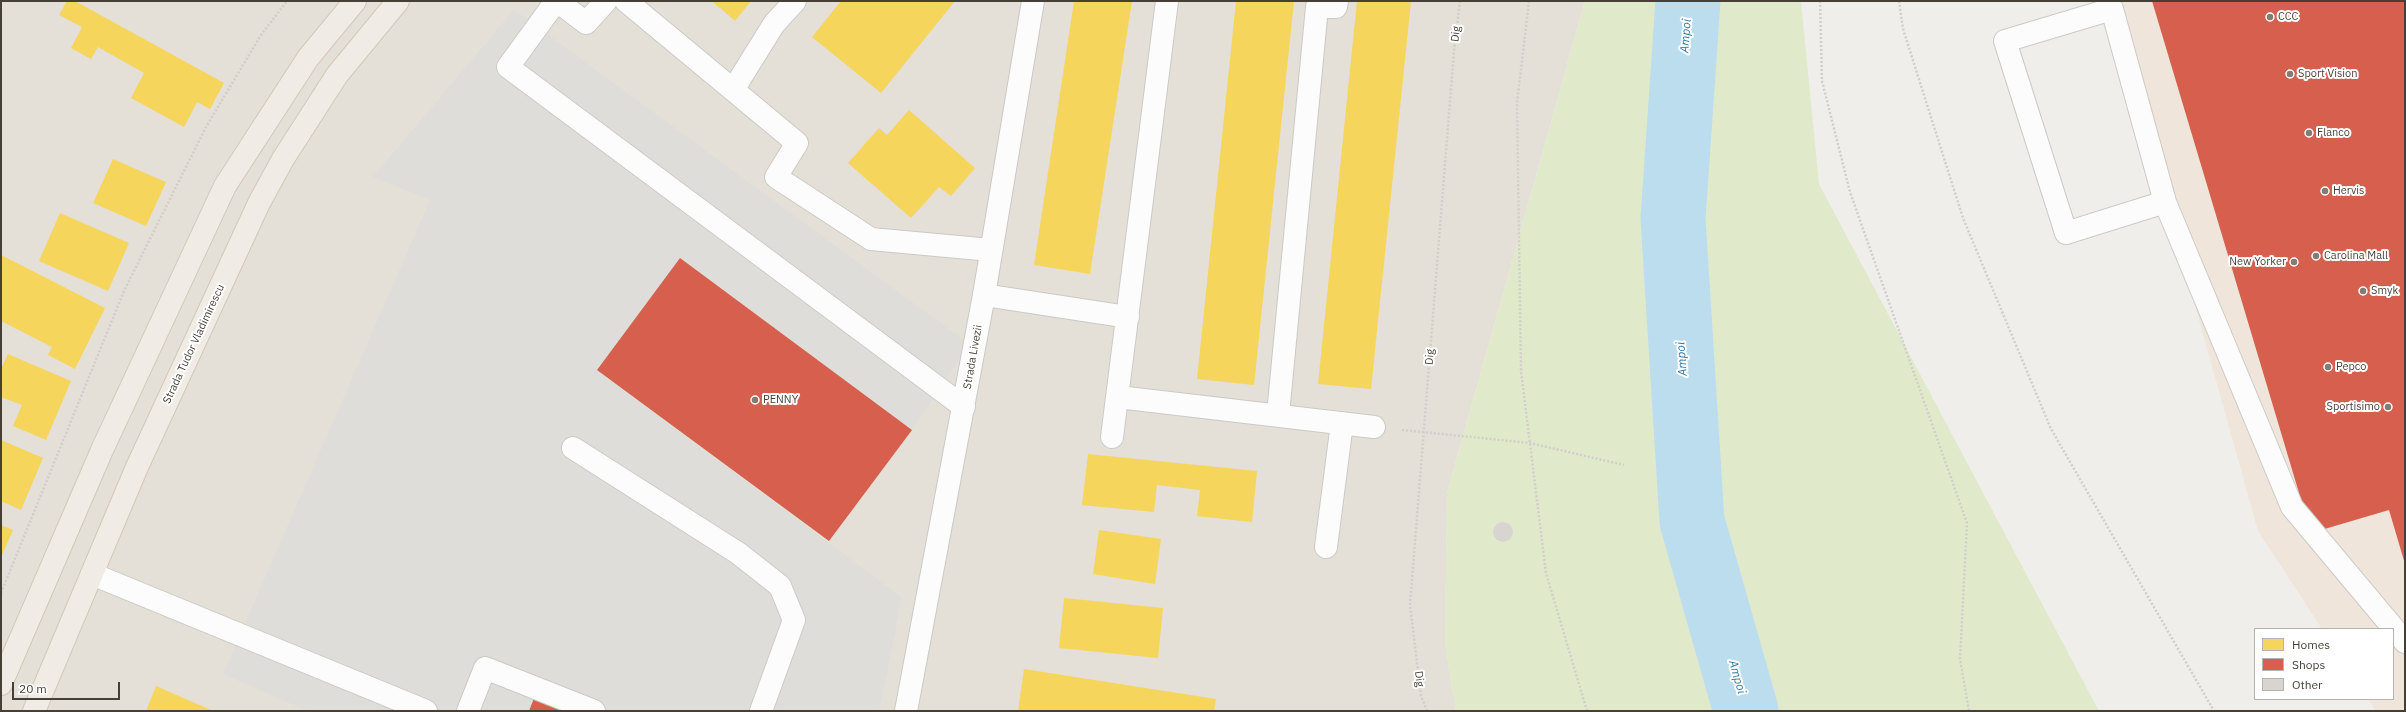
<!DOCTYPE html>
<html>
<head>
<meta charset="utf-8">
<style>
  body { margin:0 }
  #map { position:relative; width:2406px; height:712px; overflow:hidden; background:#f0eeea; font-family:"IBM Plex Sans",sans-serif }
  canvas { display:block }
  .frame { position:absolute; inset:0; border:2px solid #463f36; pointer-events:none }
  .legend { position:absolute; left:2254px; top:628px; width:140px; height:72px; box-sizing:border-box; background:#fff; border:1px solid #b5b2af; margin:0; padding:5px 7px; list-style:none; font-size:12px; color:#463f36 }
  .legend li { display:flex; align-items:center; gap:8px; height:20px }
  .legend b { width:20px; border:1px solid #b5b2af }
  .scale { position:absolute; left:12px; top:682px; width:108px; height:18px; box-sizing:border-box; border:2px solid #463f36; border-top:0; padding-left:5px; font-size:12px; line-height:14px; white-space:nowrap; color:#463f36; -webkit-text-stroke:3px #fff; paint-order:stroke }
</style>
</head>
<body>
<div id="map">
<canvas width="2406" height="712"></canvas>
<div class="frame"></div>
<ul class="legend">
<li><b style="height:11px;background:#f6d55c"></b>Homes</li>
<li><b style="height:11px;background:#d6604d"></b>Shops</li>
<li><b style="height:11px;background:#d8d5d1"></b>Other</li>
</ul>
<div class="scale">20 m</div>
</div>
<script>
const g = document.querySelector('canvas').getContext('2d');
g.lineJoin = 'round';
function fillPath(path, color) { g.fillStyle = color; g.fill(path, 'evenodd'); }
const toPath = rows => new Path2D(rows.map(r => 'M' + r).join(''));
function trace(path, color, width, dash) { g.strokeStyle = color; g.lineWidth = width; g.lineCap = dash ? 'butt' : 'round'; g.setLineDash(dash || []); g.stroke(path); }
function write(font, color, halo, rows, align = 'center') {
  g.font = font + ' "IBM Plex Sans",sans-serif'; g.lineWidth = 4; g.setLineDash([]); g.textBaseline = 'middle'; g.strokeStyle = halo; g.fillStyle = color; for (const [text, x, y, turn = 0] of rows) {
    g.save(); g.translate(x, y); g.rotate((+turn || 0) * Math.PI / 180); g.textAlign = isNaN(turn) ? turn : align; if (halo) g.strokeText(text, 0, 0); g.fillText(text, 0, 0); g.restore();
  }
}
fillPath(toPath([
  [1,1,1585,1,1447,493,1445,644,1456,711,1,711]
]), '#e4dfd7');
fillPath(toPath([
  [2110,1,2405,1,2405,711,2376,711,2368,699,2393,699,2393,629,2322,629,2258,531]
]), '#efe5da');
fillPath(toPath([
  [1585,1,1801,1,1819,184,2099,711,1456,711,1445,644,1447,493]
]), '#e0eacb');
fillPath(toPath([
  [514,10,969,344,912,430,680,259,597,370,902,598,879,711,308,711,223,674,430,200,373,177]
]), '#dfddda');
fillPath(toPath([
  [67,1,75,1,224,83,210,109,197,102,184,127,131,98,144,73,98,47,91,59,71,48,82,27,59,15],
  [712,1,751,1,735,21],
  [841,1,955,1,881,93,812,37],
  [1074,1,1132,1,1090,274,1034,265],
  [1236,1,1294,1,1254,385,1197,379],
  [1357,1,1411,1,1371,389,1318,384],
  [909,110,975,168,951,196,939,187,911,218,848,163,879,128,887,135],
  [113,159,166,182,146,226,93,203],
  [60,213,129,243,108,291,39,261],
  [1,255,105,308,75,369,48,355,52,347,1,321],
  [8,354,71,381,46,440,13,426,22,405,1,397,1,369],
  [1,440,43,458,21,510,1,501],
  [1088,454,1257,471,1252,522,1197,516,1200,490,1157,485,1154,512,1082,505],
  [1,525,13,530,1,557],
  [1099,530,1161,539,1155,584,1093,574],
  [1064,598,1163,608,1158,658,1059,648],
  [1024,669,1216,699,1214,711,1018,711],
  [156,686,213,711,146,711]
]), '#f6d55c');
fillPath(toPath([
  [2152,1,2405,1,2405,564,2389,510,2311,533],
  [680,258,912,430,829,541,597,370],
  [536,693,584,711,529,711]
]), '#d6604d');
trace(toPath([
  [1688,1,1673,218,1692,521,1746,711]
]), '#bcdded', 65);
fillPath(toPath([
  '1493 532a10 10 0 1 1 20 0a10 10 0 1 1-20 0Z'
]), '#d8d5d1');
const service = toPath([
  [556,1,508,67,964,407],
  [557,1,586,23,606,1],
  [626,1,797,143,776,177,871,239,991,250],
  [733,90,774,24,795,1],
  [2165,202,2066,233,2005,41,2112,9,2165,202,2292,507,2405,642],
  [984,295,1128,317],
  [1118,397,1374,427],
  [1278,414,1317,7,1336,7,1337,1],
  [1112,437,1167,1],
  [573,448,738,553,780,586,794,620,761,711],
  [1326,547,1342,423],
  [92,574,426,711],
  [468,711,485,668,594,711]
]);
const minor = toPath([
  [906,711,984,295,1033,1]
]);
const primary = toPath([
  [1,684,102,450,225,186,308,58,355,1],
  [34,711,137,467,259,203,283,159,337,75,398,1]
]);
trace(service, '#cccac6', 24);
trace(minor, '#cccac6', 24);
trace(primary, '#d2c8b8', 24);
trace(toPath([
  [1529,1,1517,103,1521,371,1546,573,1587,711],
  [1820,1,1822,81,1850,192,1967,523,1960,659,1969,711],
  [1899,1,1903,29,1963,218,2051,429,2214,711],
  [1402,430,1530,443,1624,465],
  [1,593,124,291,206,127,261,35,287,1],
  [1427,711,1421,696,1410,605,1454,51,1460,1]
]), '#d1cecb', 2.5, [2, 2]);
trace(service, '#fdfcfc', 22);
trace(minor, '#fdfcfc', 22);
trace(primary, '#f0ebe4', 22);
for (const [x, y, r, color] of [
  [2270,17,4,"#827c75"],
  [2290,74,4,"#827c75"],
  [2309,133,4,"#827c75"],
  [2325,191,4,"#827c75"],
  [2316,256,4,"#827c75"],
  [2294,262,4,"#827c75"],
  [2363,291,4,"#827c75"],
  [2328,367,4,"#827c75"],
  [755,400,4,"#827c75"],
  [2388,407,4,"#827c75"]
]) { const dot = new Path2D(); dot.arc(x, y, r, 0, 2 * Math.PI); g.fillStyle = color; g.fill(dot); trace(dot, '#fff', 1.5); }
write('11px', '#463f36', '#fff', [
  ["CCC",2278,17],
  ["Sport Vision",2298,74],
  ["Flanco",2317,133],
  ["Hervis",2333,191],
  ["Carolina Mall",2324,256],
  ["New Yorker",2286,262,"right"],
  ["Smyk",2371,291],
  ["Pepco",2336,367],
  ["PENNY",763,400],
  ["Sportisimo",2380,407,"right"]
], 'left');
write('11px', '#463f36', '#fff', [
  ["Dig",1456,34,-83],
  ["Strada Tudor Vladimirescu",194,344,-65],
  ["Strada Livezii",973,357,-80],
  ["Dig",1430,357,-85],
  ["Dig",1419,679,83]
]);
write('italic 12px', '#2f799f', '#fff', [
  ["Ampoi",1686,36,-86],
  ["Ampoi",1682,359,-94],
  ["Ampoi",1737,677,74]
]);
</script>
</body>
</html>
